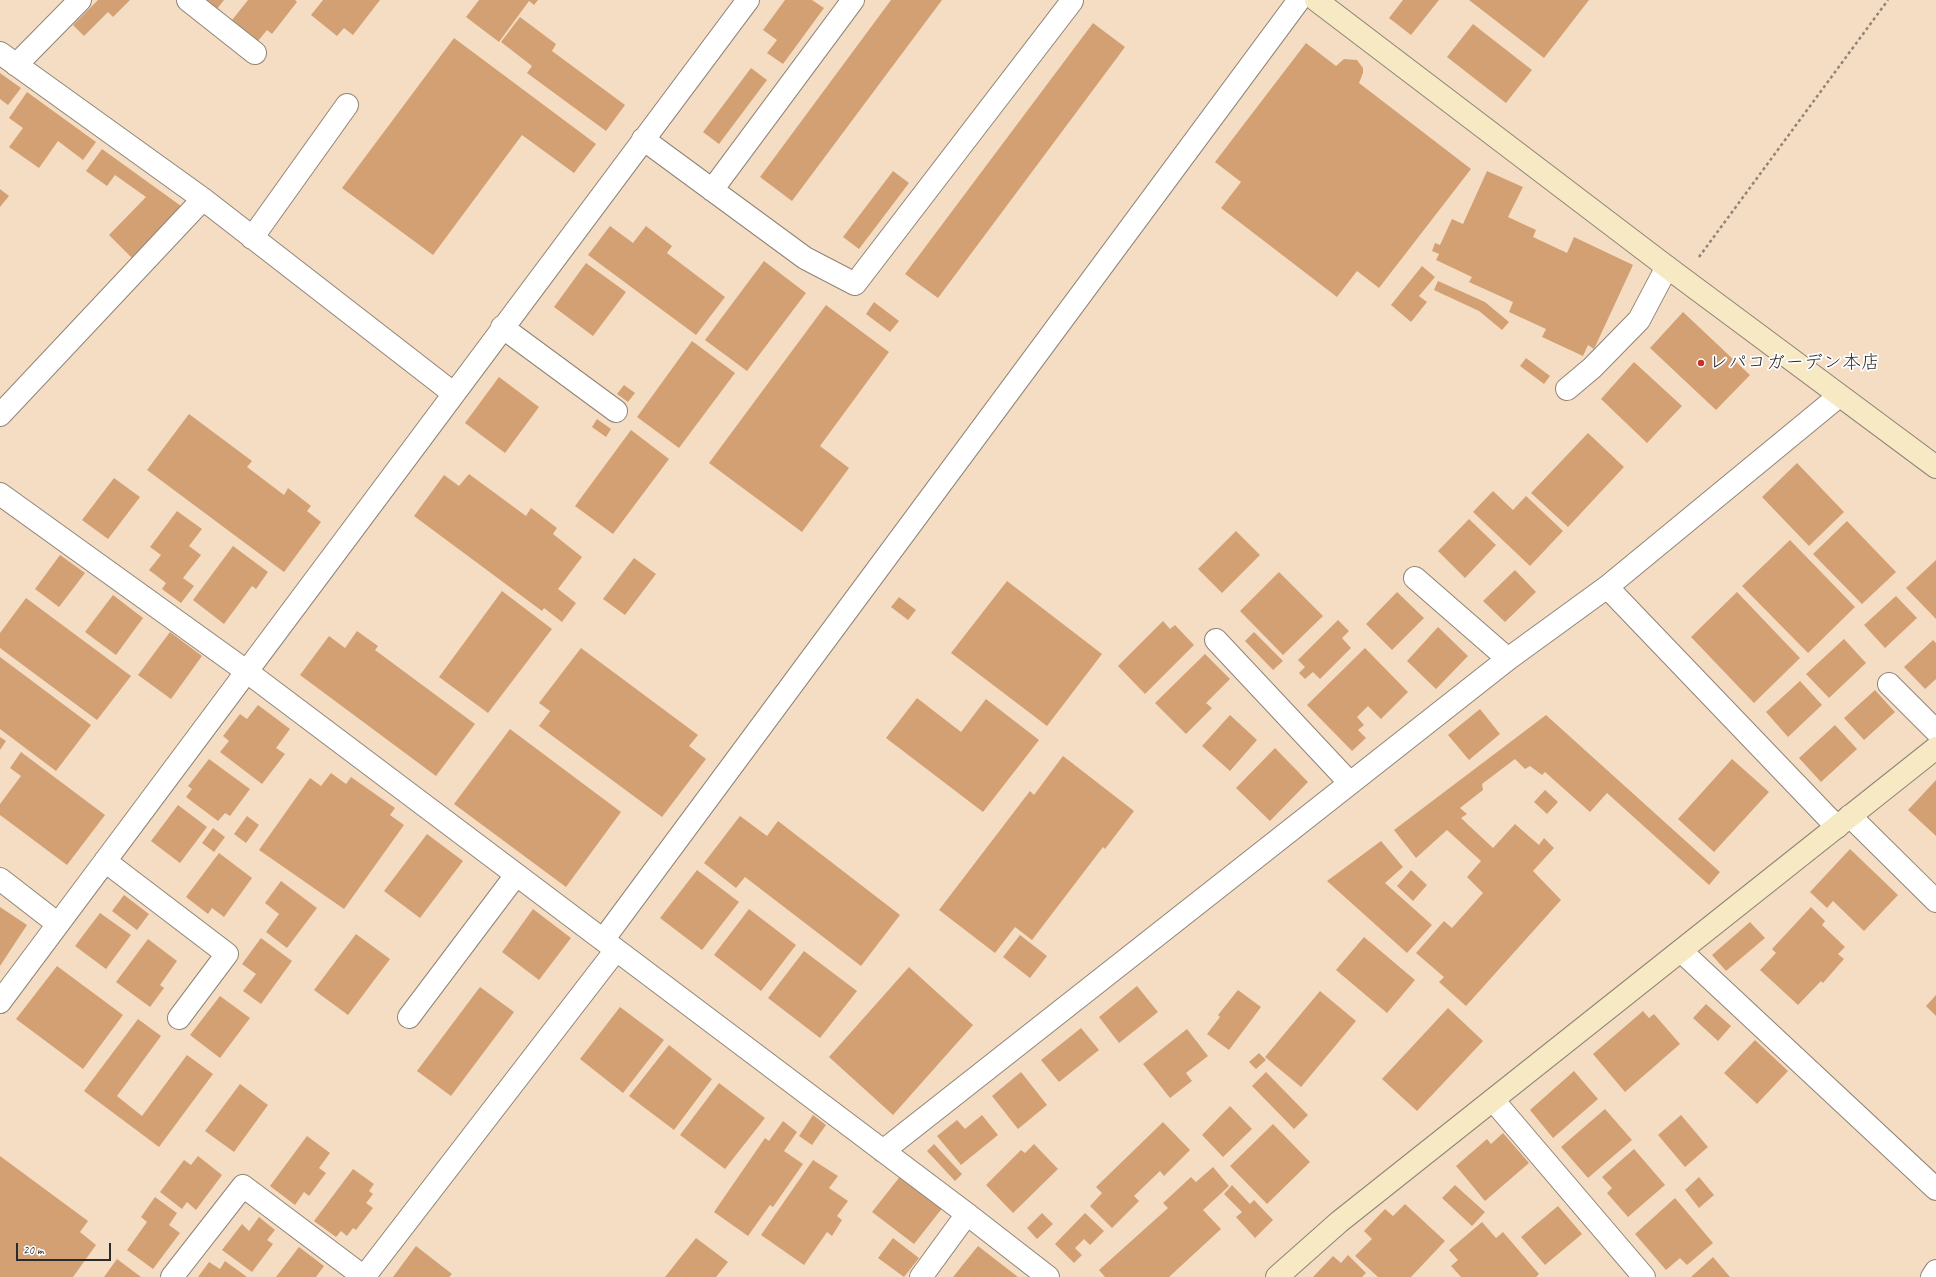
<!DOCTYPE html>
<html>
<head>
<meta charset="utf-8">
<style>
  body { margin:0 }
  #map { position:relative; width:1936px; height:1277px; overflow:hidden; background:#f5ddc3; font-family:Caveat,sans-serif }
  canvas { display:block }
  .scale { position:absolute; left:16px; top:1243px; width:95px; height:18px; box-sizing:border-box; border:2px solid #2b2b2b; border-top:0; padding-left:5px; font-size:12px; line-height:14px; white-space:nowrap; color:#2b2b2b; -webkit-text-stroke:3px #fff; paint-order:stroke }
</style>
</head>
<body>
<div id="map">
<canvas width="1936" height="1277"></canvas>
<div class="scale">20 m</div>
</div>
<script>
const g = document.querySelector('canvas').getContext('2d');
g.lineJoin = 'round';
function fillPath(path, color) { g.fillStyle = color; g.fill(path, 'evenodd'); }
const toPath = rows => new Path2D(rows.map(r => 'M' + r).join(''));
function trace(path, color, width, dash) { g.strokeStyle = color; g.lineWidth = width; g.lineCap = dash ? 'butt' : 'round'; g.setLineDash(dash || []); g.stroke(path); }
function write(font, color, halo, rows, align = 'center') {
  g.font = font + ' Caveat,"Klee One",sans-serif'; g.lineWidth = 3.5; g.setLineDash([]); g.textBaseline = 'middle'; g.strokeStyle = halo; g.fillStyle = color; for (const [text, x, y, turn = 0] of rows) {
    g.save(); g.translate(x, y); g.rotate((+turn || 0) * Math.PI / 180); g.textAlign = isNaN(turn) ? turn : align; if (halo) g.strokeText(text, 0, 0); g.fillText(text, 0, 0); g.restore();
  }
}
fillPath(toPath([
  [98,0,130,0,113,17,108,12,84,36,73,25],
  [206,0,224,0,217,9],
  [248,0,295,0,297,2,272,34,267,30,258,41,232,20],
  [323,0,380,0,353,35,344,28,337,36,311,15],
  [479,0,538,0,534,5,529,1,499,42,466,17],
  [785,0,812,0,824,8,783,64,767,53,777,40,763,30],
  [891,0,942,0,792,201,760,177],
  [1403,0,1439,0,1411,35,1389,18],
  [1469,0,1589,0,1544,58],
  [520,17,556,44,552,51,625,105,606,131,527,73,532,66,501,42],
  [1093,23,1125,47,938,298,905,274],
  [1473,24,1532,70,1506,103,1447,57],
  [454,38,596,144,574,173,522,135,433,255,342,188],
  [1306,43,1336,66,1344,59,1357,60,1363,68,1363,73,1359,83,1471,169,1379,288,1357,271,1337,297,1221,208,1241,182,1215,162],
  [751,68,767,80,719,144,703,132],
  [0,73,21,88,8,105,0,99],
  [27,92,96,142,83,160,58,141,39,168,9,147,23,128,9,118],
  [102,149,181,206,173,217,133,259,109,235,146,197,115,175,107,186,86,171],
  [893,171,909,183,859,249,843,237],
  [1487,171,1523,187,1508,217,1536,230,1533,237,1567,253,1574,237,1633,265,1594,349,1588,345,1583,356,1542,337,1546,329,1509,312,1513,302,1469,282,1472,277,1436,260,1439,254,1432,251,1435,243,1440,245,1452,219,1463,224],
  [0,189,9,196,0,207],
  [610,226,633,243,646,226,672,246,667,253,725,297,696,335,588,255],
  [764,261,806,293,747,371,705,340],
  [586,263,626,292,593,336,554,307],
  [1422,266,1435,277,1419,296,1427,302,1411,322,1391,305],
  [1438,281,1485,302,1509,322,1502,330,1479,311,1434,290],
  [874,302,899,321,890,332,866,314],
  [826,305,889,352,820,446,849,468,802,532,709,463],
  [1683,312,1750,375,1716,410,1650,348],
  [692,341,735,373,679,448,637,417],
  [1526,358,1550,376,1544,384,1520,366],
  [1634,362,1682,406,1647,443,1601,399],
  [499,377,539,407,505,453,465,423],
  [624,385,635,393,628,402,617,394],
  [189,414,252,461,247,467,284,495,288,488,311,506,307,511,321,522,284,572,147,470],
  [597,419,611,429,606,437,592,427],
  [631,430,669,459,613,534,575,506],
  [1588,433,1624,467,1568,527,1531,493],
  [1797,463,1844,512,1809,546,1762,497],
  [469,474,526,516,531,508,557,528,553,534,582,557,558,589,576,603,562,622,544,608,542,611,414,516,444,475,459,486],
  [114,478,140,497,108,539,82,520],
  [1493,491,1513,510,1526,496,1563,531,1530,566,1473,512],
  [177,511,202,529,189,546,201,555,183,578,194,586,181,603,162,589,166,583,149,570,161,555,150,547],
  [1469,519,1496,545,1465,578,1438,551],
  [1847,521,1896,572,1862,604,1813,554],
  [1236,531,1260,555,1222,593,1198,569],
  [1790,540,1855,607,1808,653,1742,586],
  [233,546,268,572,256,589,252,586,224,624,193,600],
  [60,555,85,573,59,607,35,589],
  [634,558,656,574,625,615,603,599],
  [1936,560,1936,619,1906,588],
  [1515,570,1536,592,1505,622,1483,601],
  [1279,572,1323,616,1283,655,1240,611],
  [1007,581,1102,654,1047,726,951,653],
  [502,591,552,629,488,713,439,677],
  [1397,592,1424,618,1392,650,1366,624],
  [1737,592,1800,658,1754,703,1691,637],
  [113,595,143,618,116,655,85,632],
  [1896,596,1917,618,1885,648,1864,625],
  [899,597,916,610,908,620,891,607],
  [26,598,131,676,97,720,0,648,0,633],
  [1338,620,1349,631,1342,638,1351,648,1320,679,1313,672,1305,679,1299,673,1305,667,1298,660],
  [1163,621,1170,629,1175,625,1194,645,1145,694,1118,666],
  [1438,627,1468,656,1436,689,1407,661],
  [357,631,378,646,375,650,475,724,436,776,300,675,329,636,345,648],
  [170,632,202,656,171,699,138,675],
  [1254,632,1283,661,1273,670,1245,641],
  [1844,639,1866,663,1829,698,1806,674],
  [1933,640,1936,643,1936,679,1925,689,1904,667],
  [581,648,698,735,689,746,706,759,662,817,539,726,550,711,539,703],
  [1365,648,1408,692,1381,719,1368,706,1357,717,1364,725,1358,730,1366,738,1352,751,1307,705],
  [1205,654,1230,679,1206,703,1212,708,1186,734,1155,703],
  [0,657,91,725,56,771,0,729],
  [1800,681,1822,705,1788,737,1766,712],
  [1875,690,1895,712,1864,740,1844,718],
  [917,698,961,732,986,699,1039,740,983,812,886,738],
  [258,705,290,729,276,748,285,754,262,784,220,752,229,741,223,736,240,714,247,719],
  [1480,709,1500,734,1469,760,1448,735],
  [1230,715,1257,740,1230,771,1202,746],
  [1546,715,1720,872,1709,885,1607,793,1590,812,1545,772,1542,775,1530,766,1525,769,1515,759,1482,784,1483,790,1460,808,1467,814,1461,818,1493,848,1515,824,1539,845,1544,838,1554,848,1533,871,1561,900,1466,1006,1439,982,1444,977,1416,953,1444,921,1452,928,1483,893,1467,877,1481,861,1447,830,1416,858,1394,830],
  [1835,725,1857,749,1821,782,1799,758],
  [510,729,621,812,566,887,454,804],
  [0,737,6,741,0,750],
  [1275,748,1308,782,1270,821,1236,788],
  [21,752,105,815,67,865,0,815,0,804,21,776,10,768],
  [1063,756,1134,811,1105,849,1103,847,1032,940,1015,927,995,953,939,910,1030,791,1034,795],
  [209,759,250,789,230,816,225,813,218,821,186,797,192,789,188,786],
  [1732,759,1769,792,1714,852,1678,819],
  [331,773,346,784,351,777,395,808,390,815,404,825,344,909,259,850,310,778,321,786],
  [1936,780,1936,836,1908,810],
  [1545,790,1558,802,1547,814,1534,802],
  [178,805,207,827,180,863,151,841],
  [247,816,259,825,246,843,234,834],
  [740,816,767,836,778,821,900,915,861,966,745,877,736,888,704,863],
  [213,828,225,837,214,852,202,843],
  [427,834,463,861,420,918,384,891],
  [1381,841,1403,867,1385,883,1432,925,1407,953,1327,881],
  [1850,849,1898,895,1864,931,1833,901,1827,908,1810,892],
  [219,853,252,878,224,917,212,908,208,914,186,897],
  [697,870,739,902,702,950,660,918],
  [1411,870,1427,885,1413,901,1397,886],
  [281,881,317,908,287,948,266,932,279,914,265,903],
  [124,895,149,914,137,930,112,911],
  [0,907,27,925,0,966],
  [1811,907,1825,921,1822,925,1845,947,1838,954,1844,959,1823,983,1821,981,1798,1005,1760,970,1776,953,1772,949],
  [533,909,571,938,539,980,502,952],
  [749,909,796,945,761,991,714,955],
  [100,913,131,935,106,969,75,946],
  [1750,922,1765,938,1726,971,1712,955],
  [356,934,390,959,348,1015,314,990],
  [1020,935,1047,956,1030,978,1003,957],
  [1364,937,1415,980,1387,1013,1336,970],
  [261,938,292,961,261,1004,243,991,256,974,242,964],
  [148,939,177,961,160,985,164,988,150,1007,116,982],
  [804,951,857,991,820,1038,768,998],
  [57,966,123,1015,83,1069,16,1019],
  [909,967,973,1025,893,1115,829,1057],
  [1137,986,1158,1012,1119,1043,1099,1017],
  [480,987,514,1012,451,1096,417,1071],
  [1238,990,1261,1007,1229,1050,1207,1034,1220,1017,1218,1015],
  [1320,991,1356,1021,1301,1087,1265,1057],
  [1936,995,1936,1016,1926,1006],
  [220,996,250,1018,220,1058,190,1035],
  [1706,1004,1731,1026,1718,1041,1693,1018],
  [620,1007,664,1040,623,1093,580,1059],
  [1448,1008,1483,1041,1417,1111,1382,1079],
  [1643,1011,1649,1018,1654,1014,1680,1044,1625,1092,1593,1054],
  [138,1019,161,1036,117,1096,142,1116,187,1055,213,1074,159,1147,84,1091],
  [1081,1028,1099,1050,1059,1082,1041,1060],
  [1187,1029,1208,1056,1186,1073,1192,1081,1170,1098,1143,1064],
  [1755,1040,1788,1071,1757,1104,1724,1073],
  [669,1045,712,1079,674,1130,629,1096],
  [1259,1053,1266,1060,1256,1069,1249,1062],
  [1574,1071,1598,1099,1553,1138,1530,1110],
  [1021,1072,1047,1105,1018,1129,992,1096],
  [1266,1072,1308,1115,1294,1129,1252,1086],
  [719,1083,765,1118,725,1169,680,1135],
  [240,1084,268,1105,234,1152,205,1131],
  [1230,1106,1252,1129,1223,1157,1202,1135],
  [1605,1109,1632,1140,1588,1178,1561,1147],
  [813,1115,826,1125,812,1145,799,1136],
  [982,1115,998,1135,961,1165,937,1136,957,1120,965,1129],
  [1681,1115,1708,1147,1685,1167,1658,1135],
  [783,1121,797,1132,784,1151,803,1164,773,1207,770,1205,748,1236,714,1212,765,1138,769,1141],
  [1163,1122,1190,1150,1164,1176,1160,1171,1134,1196,1139,1201,1112,1228,1090,1206,1102,1193,1096,1187],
  [1273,1124,1310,1162,1267,1204,1230,1166],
  [1503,1133,1529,1163,1485,1201,1456,1166,1487,1139,1491,1144],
  [307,1136,330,1153,319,1168,326,1173,309,1196,304,1192,295,1205,270,1186],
  [934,1144,962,1174,955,1181,927,1151],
  [1034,1144,1058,1169,1013,1213,986,1185,1021,1150,1025,1153],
  [1634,1149,1665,1185,1628,1217,1607,1193,1612,1188,1602,1177],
  [0,1156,88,1221,80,1232,96,1245,73,1277,0,1277],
  [198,1156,222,1175,196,1210,187,1202,182,1209,160,1192,184,1160,191,1165],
  [813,1160,838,1176,829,1188,848,1201,837,1216,842,1220,832,1236,827,1232,804,1265,761,1235],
  [1213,1167,1229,1186,1203,1210,1221,1229,1169,1277,1105,1277,1099,1270,1168,1208,1163,1203,1191,1177,1196,1182],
  [353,1169,374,1184,369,1191,373,1194,366,1203,373,1208,356,1230,353,1228,347,1236,341,1231,336,1237,314,1221],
  [902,1174,944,1206,914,1244,872,1212],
  [1699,1177,1714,1195,1699,1208,1685,1190],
  [1232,1185,1250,1204,1254,1200,1273,1220,1255,1238,1236,1217,1242,1212,1224,1194],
  [1455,1185,1485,1212,1472,1226,1442,1198],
  [155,1197,177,1213,169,1225,180,1233,153,1269,127,1250,147,1222,141,1217],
  [1675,1198,1713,1243,1687,1265,1680,1258,1666,1270,1635,1234],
  [1405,1204,1445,1241,1411,1277,1378,1277,1355,1256,1372,1239,1364,1231,1385,1209,1393,1216],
  [1558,1206,1582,1234,1545,1265,1521,1237],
  [1042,1213,1053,1224,1037,1239,1027,1228],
  [1085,1213,1104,1231,1090,1245,1084,1239,1075,1248,1082,1255,1074,1263,1055,1244],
  [259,1217,275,1230,267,1240,273,1244,252,1272,222,1250,242,1224,249,1231],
  [1482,1222,1496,1238,1503,1232,1539,1274,1536,1277,1461,1277,1451,1266,1458,1260,1449,1250],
  [696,1238,728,1262,716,1277,665,1277],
  [893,1238,919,1258,904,1277,878,1258],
  [416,1246,452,1274,449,1277,393,1277],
  [978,1246,1018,1277,953,1277],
  [299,1247,324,1266,316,1277,276,1277],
  [1348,1255,1366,1273,1362,1277,1313,1277,1333,1256,1341,1263],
  [1713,1257,1730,1277,1691,1277],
  [117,1259,141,1277,104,1277],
  [225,1261,247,1277,198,1277,209,1262,220,1269]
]), '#d3a073');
const street = toPath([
  [188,0,255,53],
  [0,53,203,199,453,393],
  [16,65,80,0],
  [643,139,805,258,855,284,1072,1,1071,0],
  [712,190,853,0],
  [252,238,347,105],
  [502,327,616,411],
  [1567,389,1592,368,1639,320,1667,267],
  [0,415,203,199],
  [0,494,246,671,967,1214,1048,1277],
  [1415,578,1508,659],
  [1607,587,1837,827],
  [1216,640,1350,783],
  [1889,684,1936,731],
  [1850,816,1936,901],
  [105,861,227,954,179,1018],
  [0,879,58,924],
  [603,940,1299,0],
  [1681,951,1936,1189],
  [0,1002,748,0],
  [409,1017,516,875],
  [1493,1100,1644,1277],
  [883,1151,1508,659,1607,587,1839,396],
  [172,1277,243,1186,364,1277],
  [364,1277,616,950],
  [921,1277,967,1214],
  [1932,1277,1936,1271]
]);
const secondary = toPath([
  [1316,0,1667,267,1936,467],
  [1277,1277,1339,1222,1936,748]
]);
trace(street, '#908477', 24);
trace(secondary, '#908477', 24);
trace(toPath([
  [1699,257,1888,0]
]), '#908477', 2.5, [3, 3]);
trace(street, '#fff', 22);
trace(secondary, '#f6e9c3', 22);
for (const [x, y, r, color] of [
  [1701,363,4,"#c8321e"]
]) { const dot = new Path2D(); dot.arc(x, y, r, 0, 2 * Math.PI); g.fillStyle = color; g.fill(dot); trace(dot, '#fff', 1.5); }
write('19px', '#2b2b2b', '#fff', [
  ["レパコガーデン本店",1709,363]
], 'left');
</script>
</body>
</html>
